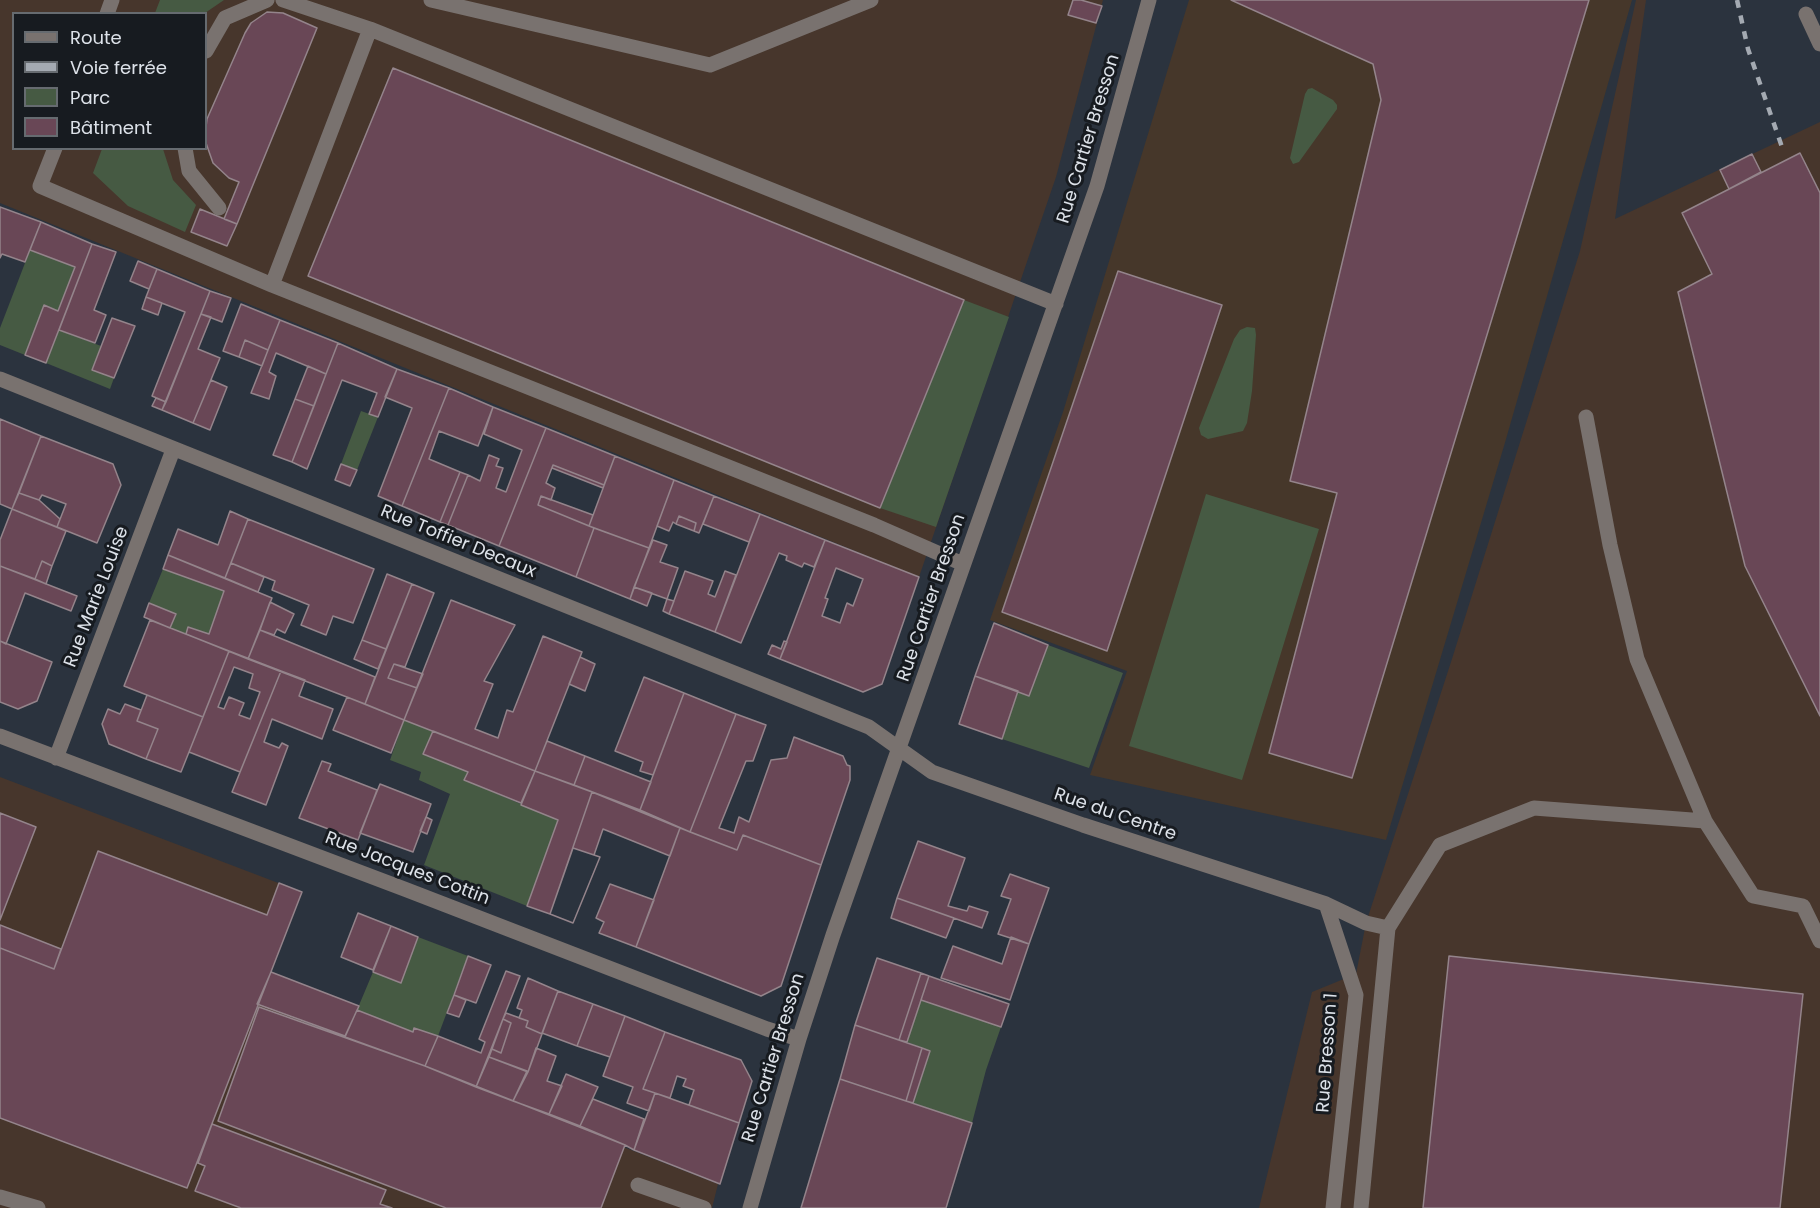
<!DOCTYPE html>
<html>
<head>
<meta charset="utf-8">
<style>
  body { margin:0 }
  #map { position:relative; width:1820px; height:1208px; overflow:hidden; background:#2b333e; font-family:Poppins,sans-serif }
  canvas { display:block }
  .legend { position:absolute; left:12px; top:12px; width:195px; height:138px; box-sizing:border-box; background:#171b20; border:2px solid #666b70; margin:0; padding:8px 10px; list-style:none; font-size:18px; color:#dde2e9 }
  .legend li { display:flex; align-items:center; gap:12px; height:30px }
  .legend b { width:30px; border:2px solid #666b70 }
</style>
</head>
<body>
<div id="map">
<canvas width="1820" height="1208"></canvas>
<ul class="legend">
<li><b style="height:8px;background:#79726f"></b>Route</li>
<li><b style="height:8px;background:#a4aab2"></b>Voie ferrée</li>
<li><b style="height:16px;background:#465a43"></b>Parc</li>
<li><b style="height:16px;background:#694756"></b>Bâtiment</li>
</ul>
</div>
<script>
const g = document.querySelector('canvas').getContext('2d');
g.lineJoin = 'round';
function fillPath(path, color) { g.fillStyle = color; g.fill(path, 'evenodd'); }
const toPath = rows => new Path2D(rows.map(r => 'M' + r).join(''));
function trace(path, color, width, dash) { g.strokeStyle = color; g.lineWidth = width; g.lineCap = dash ? 'butt' : 'round'; g.setLineDash(dash || []); g.stroke(path); }
function write(font, color, halo, rows, align = 'center') {
  g.font = font + ' Poppins,sans-serif'; g.lineWidth = 6; g.setLineDash([]); g.textBaseline = 'middle'; g.strokeStyle = halo; g.fillStyle = color; for (const [text, x, y, turn = 0] of rows) {
    g.save(); g.translate(x, y); g.rotate((+turn || 0) * Math.PI / 180); g.textAlign = isNaN(turn) ? turn : align; if (halo) g.strokeText(text, 0, 0); g.fillText(text, 0, 0); g.restore();
  }
}
fillPath(toPath([
  [0,0,1103,0,1056,177,919,577,0,203],
  [14,14,206,14,206,148,14,148],
  [1636,0,1646,0,1615,219,1820,122,1820,1208,1259,1208,1312,992,1356,974,1366,923,1451,662,1580,251],
  [0,777,302,892,258,1004,718,1184,712,1208,0,1208]
]), '#47362c');
fillPath(toPath([
  [1189,0,1632,0,1504,446,1386,840,1090,775,1127,671,990,620,1063,412]
]), '#46372a');
fillPath(toPath([
  [160,0,224,0,205,13,155,13],
  [1312,88,1333,100,1337,105,1337,109,1299,162,1293,164,1290,158,1305,94,1308,89],
  [102,149,163,149,173,180,196,205,185,232,128,206,93,173],
  [30,250,75,267,58,311,44,305,25,355,0,345,0,328],
  [964,300,1009,317,936,527,880,508],
  [1247,327,1255,328,1256,335,1252,391,1247,423,1243,431,1208,439,1201,435,1199,428,1234,339,1240,330],
  [59,330,101,346,92,370,114,378,110,389,46,363],
  [361,411,378,417,357,470,341,464],
  [1206,494,1319,529,1242,780,1129,746],
  [163,569,224,591,209,634,189,627,186,634,170,628,176,614,149,603],
  [1048,645,1123,673,1089,768,1002,739,1018,691,1029,695],
  [404,720,433,731,424,754,468,772,465,780,558,820,527,906,424,865,450,794,419,780,421,772,390,760],
  [418,937,468,956,438,1036,413,1032,357,1010,373,972,401,982],
  [921,1000,1001,1027,986,1070,972,1123,913,1103,930,1051,907,1042]
]), '#465a43');
const building = toPath([
  [1073,0,1081,0,1102,6,1096,23,1068,15,1073,0],
  [1231,0,1589,0,1352,778,1269,753,1337,493,1290,481,1381,100,1373,64,1231,0],
  [267,12,283,13,317,28,237,224,224,219,239,182,229,178,213,163,206,143,206,127,207,119,245,33,251,23,267,12],
  [393,68,964,300,880,508,308,276,393,68],
  [1800,153,1820,193,1820,716,1745,566,1678,292,1712,274,1682,213,1800,153],
  [1752,154,1761,172,1729,189,1720,170,1752,154],
  [0,207,41,222,25,262,2,254,0,258,0,207],
  [200,209,237,224,227,246,191,232,200,209],
  [41,222,92,244,46,363,25,355,44,305,58,311,75,267,30,250,41,222],
  [92,244,116,252,94,310,106,315,95,343,59,330,92,244],
  [138,261,157,269,149,289,130,281,138,261],
  [157,269,210,291,166,402,152,396,185,312,146,297,157,269],
  [1118,271,1222,305,1107,651,1002,612,1118,271],
  [210,291,231,298,222,322,201,314,210,291],
  [146,297,162,303,158,315,142,309,146,297],
  [241,304,280,320,268,350,245,340,239,357,223,351,241,304],
  [201,314,211,317,198,349,220,358,193,423,162,410,201,314],
  [112,318,135,326,114,378,92,370,112,318],
  [280,320,338,343,326,374,276,353,269,372,276,376,269,399,251,393,280,320],
  [245,340,268,350,262,366,239,357,245,340],
  [338,343,397,369,378,417,369,414,377,393,342,380,307,469,292,462,338,343],
  [308,366,326,374,314,406,295,399,308,366],
  [397,369,449,388,402,506,378,496,412,408,385,397,397,369],
  [211,380,227,387,210,430,193,423,211,380],
  [449,388,493,407,478,446,439,431,429,459,460,472,440,522,402,506,449,388],
  [156,398,166,402,162,410,152,406,156,398],
  [295,399,314,406,292,462,273,455,295,399],
  [493,407,546,428,499,546,448,525,468,475,480,481,489,455,499,459,496,466,503,468,496,488,506,492,522,450,484,434,493,407],
  [0,419,41,436,12,509,0,504,0,419],
  [546,428,615,456,604,485,553,465,546,483,555,488,551,500,541,496,538,505,594,528,576,577,499,546,546,428],
  [41,436,113,464,121,485,97,543,57,527,66,504,42,495,39,500,19,493,41,436],
  [615,456,674,480,649,548,589,526,615,456],
  [341,464,357,470,350,486,335,480,341,464],
  [553,465,604,485,603,488,552,468,553,465],
  [460,472,468,475,448,525,440,522,460,472],
  [674,480,714,496,699,533,694,531,696,523,679,516,676,524,673,522,669,531,657,526,674,480],
  [19,493,39,500,60,519,57,527,12,509,19,493],
  [541,496,593,515,589,526,538,505,541,496],
  [714,496,760,514,749,542,703,524,714,496],
  [12,509,66,531,52,566,42,561,35,579,0,566,0,540,12,509],
  [230,511,248,519,225,578,168,555,178,529,218,545,230,511],
  [760,514,825,540,814,567,804,563,802,567,786,560,787,556,779,553,741,643,715,632,760,514],
  [679,516,696,523,694,531,676,524,679,516],
  [248,519,374,569,353,623,333,616,326,635,301,625,309,605,272,590,275,581,231,563,248,519],
  [594,528,649,548,630,599,576,577,594,528],
  [653,540,667,545,660,562,678,568,667,599,634,587,653,540],
  [825,540,919,577,882,684,863,692,780,659,825,540],
  [836,568,863,579,853,606,847,603,840,623,822,616,828,599,825,598,836,568],
  [168,555,272,598,248,659,186,634,188,627,209,634,224,591,163,569,168,555],
  [42,561,52,566,46,584,35,579,42,561],
  [231,563,264,577,258,592,225,578,231,563],
  [0,566,77,596,71,611,25,593,6,644,0,641,0,566],
  [685,571,713,581,708,594,715,597,725,571,736,575,715,632,669,614,685,571],
  [387,574,412,584,386,649,362,640,387,574],
  [412,584,434,593,405,667,394,664,388,678,417,688,404,720,365,704,412,584],
  [634,587,652,593,647,606,630,599,634,587],
  [667,599,674,601,669,614,663,611,667,599],
  [451,600,515,625,484,681,493,684,475,729,498,738,507,710,513,712,543,636,582,652,535,771,404,720,451,600],
  [270,602,294,614,285,633,277,629,274,635,260,630,270,602],
  [149,603,176,614,170,628,144,617,149,603],
  [150,620,229,651,203,717,124,686,150,620],
  [994,623,1048,645,1029,696,975,676,994,623],
  [260,630,375,677,365,704,248,659,260,630],
  [362,640,386,649,378,669,354,659,362,640],
  [0,641,52,662,37,701,18,709,0,702,0,641],
  [784,641,787,642,780,659,768,654,772,645,781,649,784,641],
  [229,651,281,671,240,772,189,752,229,651],
  [234,667,253,674,249,688,260,692,250,719,239,715,244,703,229,697,224,709,218,707,234,667],
  [580,657,595,664,585,691,569,684,580,657],
  [394,664,423,674,417,688,388,678,394,664],
  [281,671,305,680,299,696,333,709,322,739,272,719,264,742,279,748,282,743,288,746,266,805,232,792,281,671],
  [975,676,1018,691,1002,739,959,724,975,676],
  [644,677,684,693,653,775,640,771,643,762,615,751,644,677],
  [684,693,736,714,690,832,640,810,684,693],
  [147,695,203,717,181,772,146,759,158,729,137,721,147,695],
  [347,697,404,720,391,753,333,730,347,697],
  [125,704,141,710,137,721,158,729,146,759,109,744,102,724,108,709,120,714,125,704],
  [736,714,766,725,753,761,746,761,719,828,734,833,739,817,749,822,771,760,787,758,794,737,843,756,847,765,850,766,850,780,821,865,743,835,737,850,690,832,736,714],
  [433,731,535,771,521,803,464,780,468,772,423,754,433,731],
  [547,741,585,756,574,785,535,771,547,741],
  [585,756,651,782,640,810,574,785,585,756],
  [322,761,331,764,328,771,377,790,358,840,299,818,322,761],
  [535,771,592,792,550,914,527,906,558,820,521,805,535,771],
  [380,784,431,804,413,852,360,833,380,784],
  [592,792,680,828,670,856,603,829,594,855,600,857,573,923,550,914,592,792],
  [0,813,36,827,0,920,0,813],
  [426,817,432,820,427,834,420,831,426,817],
  [680,828,737,850,743,835,821,865,781,986,761,996,636,947,680,828],
  [918,841,965,858,948,906,967,911,969,906,988,912,982,928,897,898,918,841],
  [573,848,600,857,573,923,550,914,573,848],
  [98,851,267,915,279,883,302,892,187,1188,0,1118,0,948,54,969,98,851],
  [1010,874,1049,888,1029,944,998,934,1011,899,1001,896,1010,874],
  [610,884,654,900,636,947,599,933,604,922,596,918,610,884],
  [897,898,954,918,946,938,891,918,897,898],
  [358,913,391,926,373,970,341,957,358,913],
  [0,925,61,949,54,969,0,948,0,925],
  [391,926,418,937,401,983,373,972,391,926],
  [1011,937,1029,944,1010,1000,941,978,953,946,1002,964,1011,937],
  [468,956,491,965,476,1003,454,995,468,956],
  [1449,956,1803,994,1780,1208,1423,1208,1449,956],
  [877,958,921,973,899,1040,855,1025,877,958],
  [506,971,520,976,476,1087,425,1066,438,1036,481,1053,485,1042,479,1039,506,971],
  [271,972,359,1006,345,1036,257,1004,271,972],
  [921,973,929,976,907,1042,899,1040,921,973],
  [929,976,1009,1004,1001,1027,921,1000,929,976],
  [528,978,558,991,542,1034,526,1027,528,1021,519,1018,522,1010,517,1008,528,978],
  [558,991,593,1004,577,1046,542,1033,558,991],
  [454,995,466,1000,459,1017,447,1013,454,995],
  [593,1004,625,1016,610,1057,577,1046,593,1004],
  [259,1007,425,1066,625,1145,601,1208,446,1208,218,1121,259,1007],
  [357,1010,413,1032,414,1028,438,1036,425,1066,345,1037,357,1010],
  [506,1013,528,1021,526,1027,542,1034,528,1072,489,1057,492,1049,501,1053,511,1023,503,1019,506,1013],
  [625,1016,665,1032,643,1089,655,1093,649,1111,627,1103,633,1087,603,1076,625,1016],
  [503,1019,511,1023,501,1053,492,1049,503,1019],
  [855,1025,922,1048,906,1101,840,1079,855,1025],
  [665,1032,741,1060,752,1081,739,1123,689,1105,694,1090,683,1086,686,1079,677,1076,670,1098,643,1089,665,1032],
  [536,1048,556,1056,547,1081,562,1086,549,1114,513,1101,528,1072,536,1048],
  [922,1048,930,1051,913,1103,906,1101,922,1048],
  [489,1057,527,1071,513,1101,476,1087,489,1057],
  [566,1074,598,1087,580,1126,549,1114,566,1074],
  [840,1079,972,1123,946,1208,801,1208,840,1079],
  [655,1093,739,1123,720,1184,634,1150,655,1093],
  [593,1099,644,1119,634,1150,625,1145,580,1126,593,1099],
  [212,1124,386,1190,380,1204,392,1208,241,1208,195,1191,205,1166,198,1163,212,1124]
]);
fillPath(building, '#694756');
trace(building, '#94848b', 1.5);
trace(toPath([
  [283,0,370,29],
  [431,0,710,65,871,0],
  [107,14,112,0],
  [1806,14,1820,44],
  [206,51,225,18,267,0],
  [55,148,40,186,272,285],
  [185,148,189,171,219,208],
  [0,379,869,727,932,772,1083,825,1326,904,1366,923,1388,928,1361,1208],
  [1586,417,1610,545,1637,659,1705,821],
  [963,564,874,525,272,285,370,29,1056,304],
  [0,736,407,890,767,1029,799,1039],
  [56,758,173,450],
  [1326,904,1356,995,1333,1208],
  [1388,928,1440,845,1534,808,1705,821,1753,896,1803,906,1820,941],
  [638,1185,704,1208],
  [0,1197,38,1208],
  [750,1208,799,1039,833,935,1097,186,1149,0]
]), '#79726f', 15);
trace(toPath([
  [1737,0,1748,49,1782,147]
]), '#a4aab2', 4.5, [8, 8]);
write('18px', '#dde2e9', '#171b20', [
  ["Rue Cartier Bresson",1089,139,-73],
  ["Rue Toffier Decaux",458,542,22],
  ["Rue Marie Louise",97,597,-69],
  ["Rue Cartier Bresson",932,598,-71],
  ["Rue du Centre",1115,815,19],
  ["Rue Jacques Cottin",407,869,21],
  ["Rue Bresson 1",1328,1053,-86],
  ["Rue Cartier Bresson",774,1058,-73]
]);
</script>
</body>
</html>
